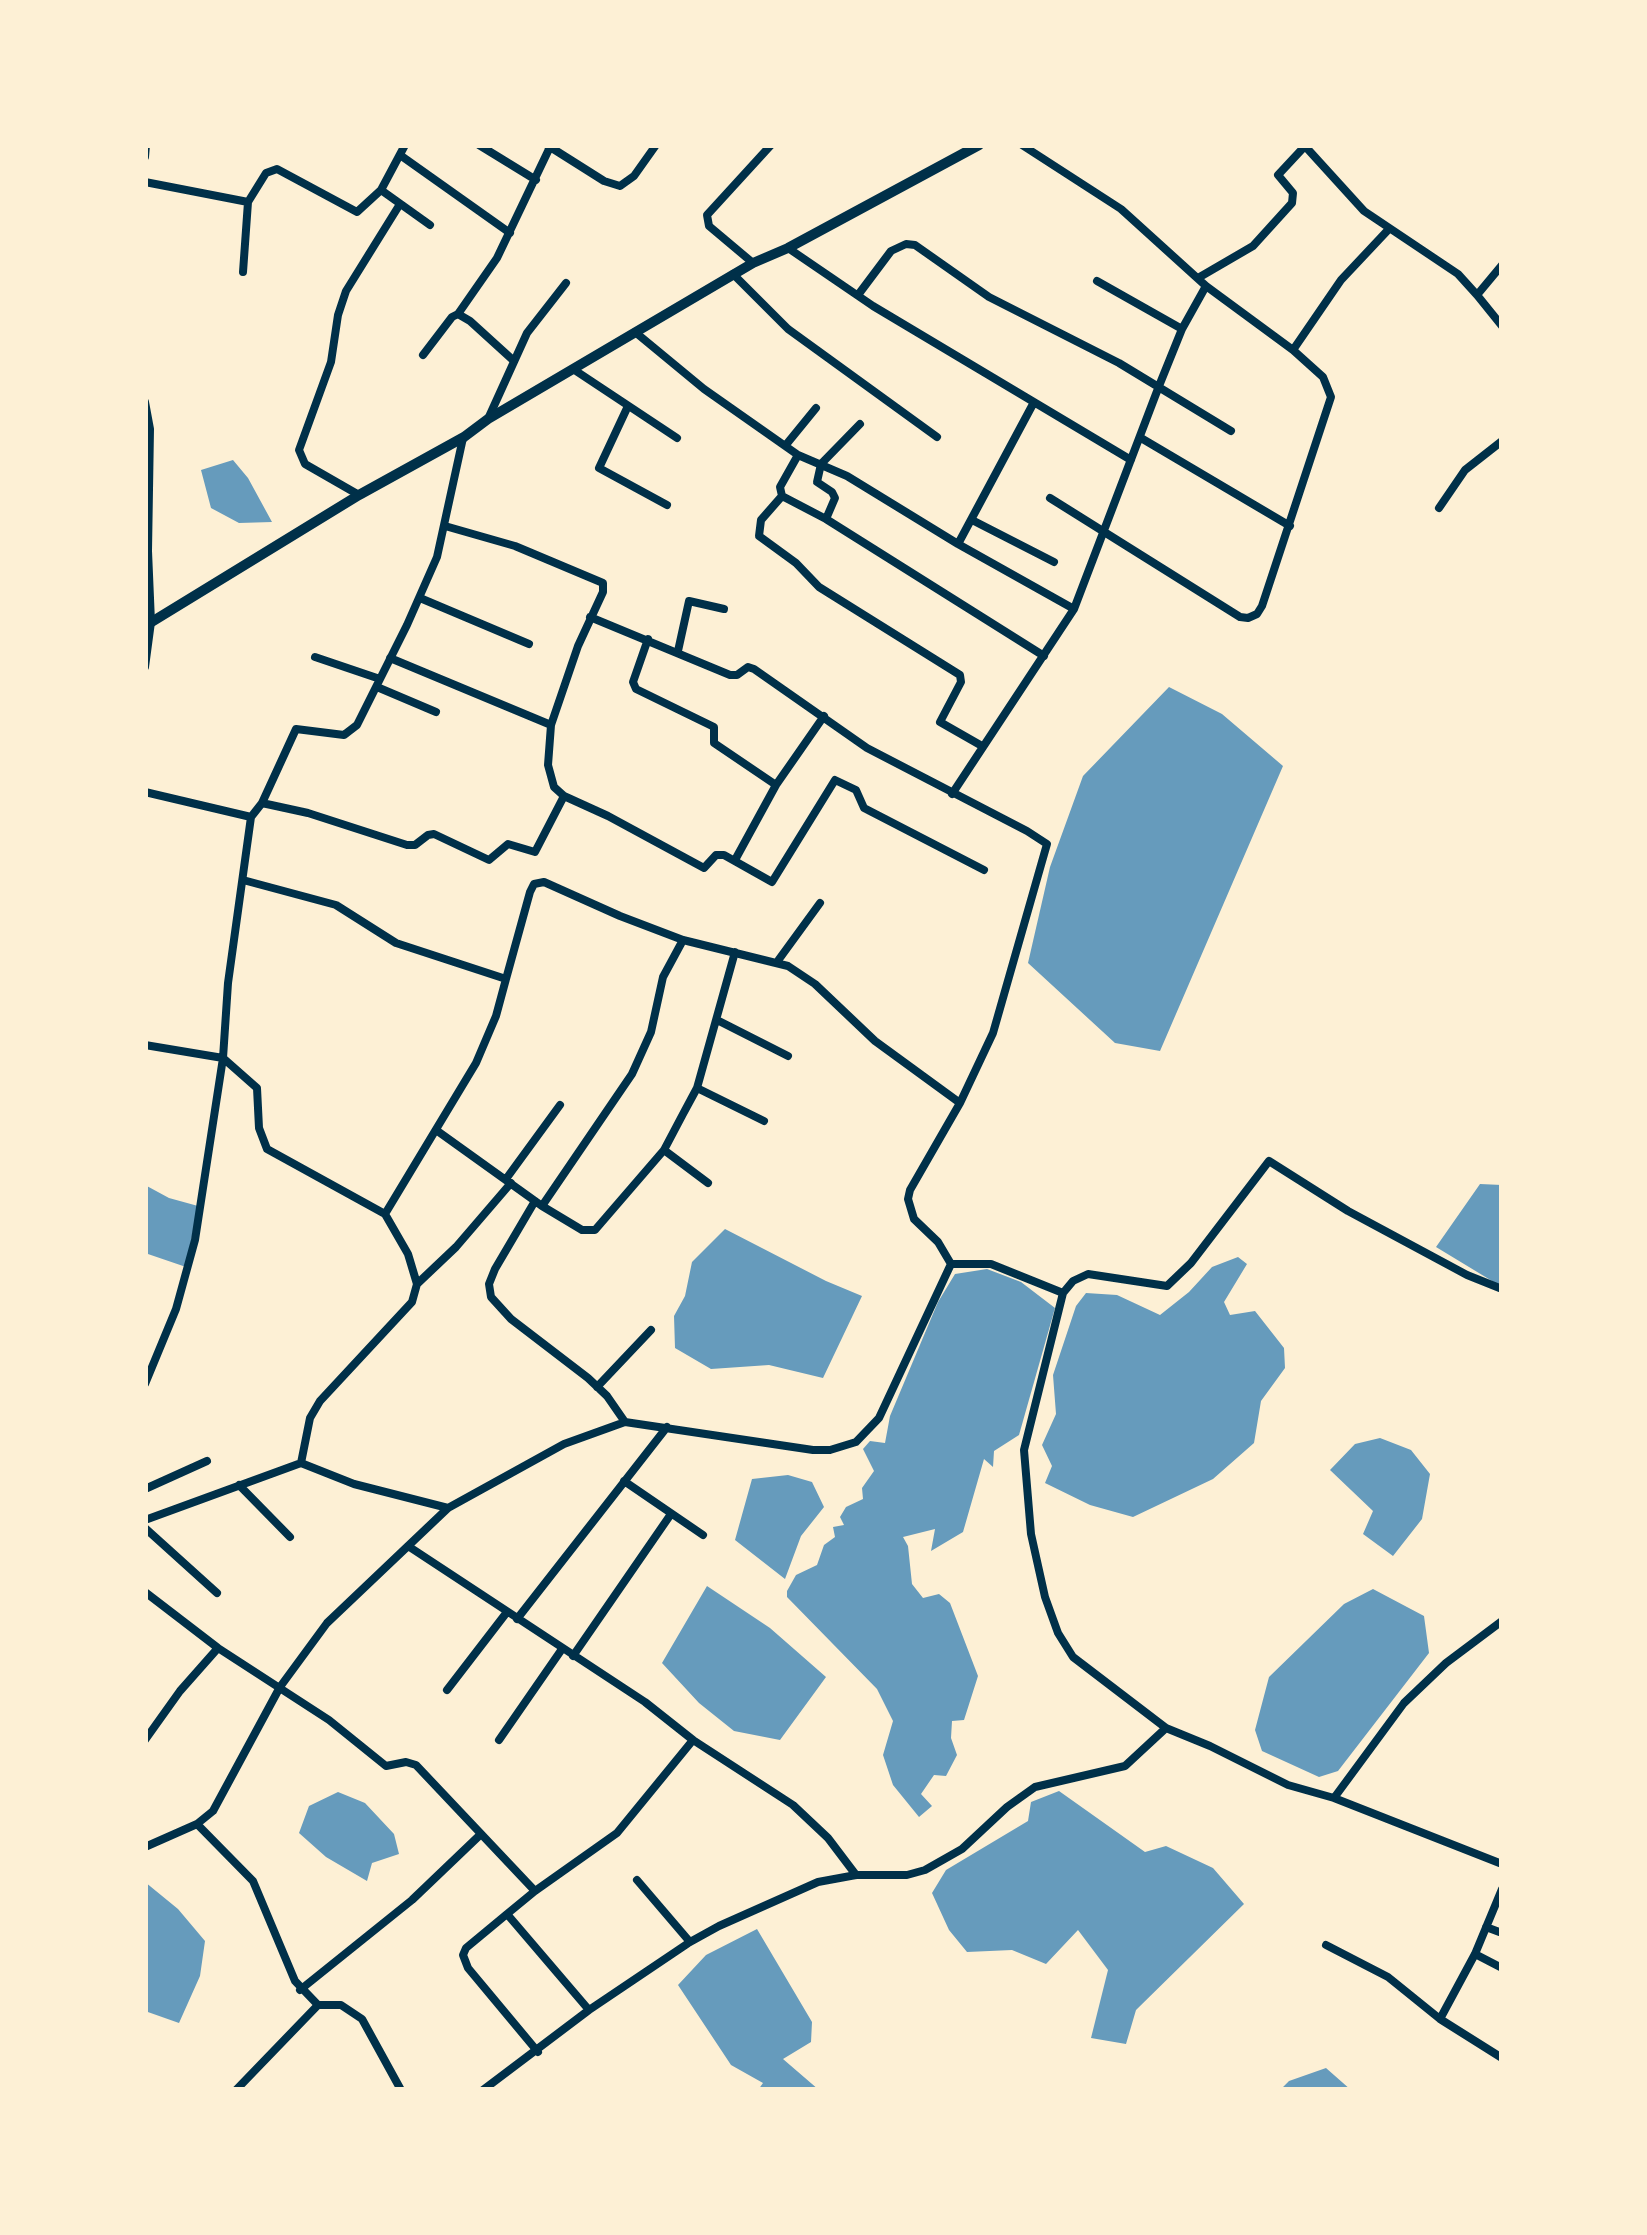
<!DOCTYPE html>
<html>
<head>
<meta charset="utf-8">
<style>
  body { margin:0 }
  #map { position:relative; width:1647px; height:2235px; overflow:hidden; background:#fdf0d5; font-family:Barlow,sans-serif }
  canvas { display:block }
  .frame { position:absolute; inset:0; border:148px solid #fdf0d5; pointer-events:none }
</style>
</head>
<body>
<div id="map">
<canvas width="1647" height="2235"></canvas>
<div class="frame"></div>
</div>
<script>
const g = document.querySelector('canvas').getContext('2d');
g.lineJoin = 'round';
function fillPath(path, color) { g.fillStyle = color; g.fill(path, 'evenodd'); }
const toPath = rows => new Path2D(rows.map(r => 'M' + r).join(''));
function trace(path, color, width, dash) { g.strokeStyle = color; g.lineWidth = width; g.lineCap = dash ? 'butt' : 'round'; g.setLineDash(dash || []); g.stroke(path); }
fillPath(toPath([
  [233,460,248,478,272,522,239,523,211,508,201,470],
  [1169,687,1222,714,1283,766,1160,1051,1115,1043,1028,963,1050,867,1083,776],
  [1480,1184,1502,1185,1502,1287,1436,1247],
  [145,1185,169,1198,198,1206,186,1267,145,1253],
  [725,1229,826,1281,862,1296,823,1378,769,1365,711,1369,675,1348,674,1316,685,1296,692,1262],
  [1238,1257,1247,1264,1224,1302,1230,1315,1255,1311,1284,1348,1285,1368,1261,1401,1254,1443,1213,1479,1133,1517,1090,1505,1045,1483,1052,1466,1042,1445,1056,1414,1053,1375,1076,1306,1086,1293,1117,1295,1160,1315,1189,1292,1212,1267],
  [987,1269,1021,1282,1055,1308,1019,1435,994,1451,993,1467,984,1459,963,1532,931,1551,935,1529,903,1537,908,1546,912,1584,923,1598,939,1594,950,1603,978,1676,964,1720,952,1721,951,1738,957,1755,946,1776,934,1775,921,1794,932,1806,919,1817,893,1785,883,1755,893,1721,877,1689,787,1597,787,1591,796,1575,817,1565,824,1545,835,1537,833,1527,844,1525,840,1517,846,1507,863,1499,862,1488,874,1471,863,1449,870,1441,885,1443,890,1416,938,1302,955,1274],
  [1380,1438,1411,1450,1430,1474,1422,1519,1393,1556,1363,1534,1373,1511,1330,1470,1355,1444],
  [788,1475,812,1482,824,1507,801,1536,785,1579,735,1540,752,1479],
  [707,1586,770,1628,826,1677,780,1740,734,1731,699,1703,662,1663],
  [1373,1589,1424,1616,1429,1653,1338,1771,1319,1777,1262,1751,1255,1730,1269,1677,1344,1604],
  [1059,1791,1145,1852,1166,1846,1213,1868,1244,1904,1136,2010,1126,2044,1091,2038,1108,1970,1078,1930,1046,1964,1012,1950,967,1952,949,1930,932,1893,946,1870,1028,1821,1031,1802],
  [338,1792,365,1803,394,1834,399,1854,372,1863,367,1881,326,1857,299,1833,309,1806],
  [145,1882,178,1909,205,1941,200,1976,179,2023,145,2011],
  [757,1929,812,2022,811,2042,783,2059,819,2090,758,2090,763,2083,731,2065,678,1985,706,1955],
  [1326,2068,1351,2090,1280,2090,1289,2081]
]), '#669bbc');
trace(toPath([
  [479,145,536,180],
  [547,145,604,181,620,186,634,176,656,145],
  [1022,145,1121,209,1206,286,1293,350,1323,377,1331,397,1262,606,1257,614,1248,618,1240,617,1050,498],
  [1304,145,1364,211,1458,274,1477,295,1502,265],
  [400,155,510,233],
  [145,157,146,145],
  [145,182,248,202,266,173,277,169,357,212,381,190,405,145],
  [381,190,430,225],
  [788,248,873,306,1131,460],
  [753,263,709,226,707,215,771,145],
  [243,272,248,202],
  [733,274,788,329,937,437],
  [1198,278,1253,246,1292,203,1293,193,1278,175,1305,146],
  [1097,281,1182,329],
  [858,295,891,251,906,244,915,245,989,297,1119,363,1231,431],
  [1477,295,1502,326],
  [458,314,497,258,550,147],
  [635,332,704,389,798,455,847,476,958,544,1074,609],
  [1293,350,1341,280,1388,230],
  [423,355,452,317,458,314,470,321,514,361],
  [573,369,677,438],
  [145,402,150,429,148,551,151,622,145,667],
  [628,406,599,468,667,505],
  [488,419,527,333,566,283],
  [1141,438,1290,526],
  [785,446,816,408],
  [798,455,780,487,782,496,826,519,1044,656],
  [359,495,305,464,299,450,331,362,338,315,346,291,400,204],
  [782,496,761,520,759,536,796,563,819,587,960,675,961,682,940,722,982,746],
  [1439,508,1465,470,1502,441],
  [826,519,835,498,832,492,817,482,821,464,860,424],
  [972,520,1054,562],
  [445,526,515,546,603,583,603,592,578,646,551,725,548,765,554,787,564,796],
  [958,544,1033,404],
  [420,598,529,644],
  [590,617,730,675,737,675,748,667,754,669,867,748,1027,831,1047,844,993,1033,960,1103,910,1190,908,1199,914,1219,938,1242,951,1264],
  [648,639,633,682,636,689,714,727,714,743,776,785],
  [678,651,689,601,724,609],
  [315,657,380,679],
  [390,658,551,725],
  [377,687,436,712],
  [145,792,251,817],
  [952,794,1074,609,1159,386,1182,329,1206,286],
  [262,803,308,813,407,845,415,845,428,835,434,834,489,860,508,844,535,852,564,796,608,816,704,868,716,855,724,855,772,882,835,780,856,790,864,808,984,870],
  [735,860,776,785,824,716],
  [243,880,336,905,396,943,506,979,530,892,534,884,544,882,620,916,683,940,788,966,815,984,875,1041,960,1103],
  [777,962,820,903],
  [717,1020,788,1056],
  [145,1045,223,1058,195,1240,176,1309,145,1384],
  [697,1088,764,1121],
  [436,1130,542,1206,582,1230,595,1230,664,1150,683,1114,697,1088,735,952],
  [664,1150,708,1183],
  [506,1179,560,1105],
  [535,1201,495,1269,489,1284,491,1297,511,1319,588,1378,607,1396,625,1422],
  [542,1206,632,1074,651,1032,663,977,683,940],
  [385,1214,267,1149,259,1128,257,1088,223,1058,228,983,251,817,262,803,296,729,344,735,357,725,407,625,437,557,463,438],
  [417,1284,456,1247,511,1183],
  [1063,1293,1073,1281,1088,1274,1167,1286,1191,1263,1269,1161,1348,1211,1467,1275,1502,1289],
  [597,1387,651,1330],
  [301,1463,354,1484,448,1508],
  [624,1481,703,1535],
  [239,1485,290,1537],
  [145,1489,207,1461],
  [145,1520,301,1463,310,1418,320,1401,412,1302,417,1284,408,1254,385,1214,476,1063,496,1016,506,979],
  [145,1528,217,1593],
  [408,1546,645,1702,693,1740,617,1833,535,1891],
  [145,1592,218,1648,329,1720,386,1766,406,1762,416,1765,535,1891,507,1914,589,2010],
  [517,1619,667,1427],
  [573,1656,671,1514],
  [447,1690,507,1612],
  [145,1740,180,1691,218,1648],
  [499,1740,562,1649],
  [693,1740,793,1805,828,1838,856,1875],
  [1334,1798,1404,1703,1446,1663,1502,1621],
  [197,1824,253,1881,295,1981,318,2005],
  [145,1847,197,1824,213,1811,280,1687,327,1623,448,1508,564,1444,625,1422,813,1450,830,1450,856,1442,879,1418,951,1264,991,1264,1063,1293,1024,1450,1031,1534,1045,1597,1058,1633,1073,1657,1166,1728],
  [637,1880,690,1942],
  [1502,1889,1475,1954,1440,2019,1502,2058],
  [507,1914,466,1948,463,1955,468,1968,538,2052],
  [1486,1927,1502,1933],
  [1326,1945,1388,1977,1440,2019],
  [1475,1954,1502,1968],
  [300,1990,412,1900,481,1834],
  [236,2090,318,2005,341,2005,362,2019,401,2090],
  [483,2090,589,2010,690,1942,719,1926,818,1882,856,1875,907,1875,925,1870,962,1849,1007,1807,1035,1787,1125,1766,1166,1728,1210,1746,1288,1785,1334,1798,1502,1864]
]), '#003049', 8);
trace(toPath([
  [145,626,359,495,464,437,488,419,753,263,788,248,979,145]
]), '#003049', 10);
</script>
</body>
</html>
